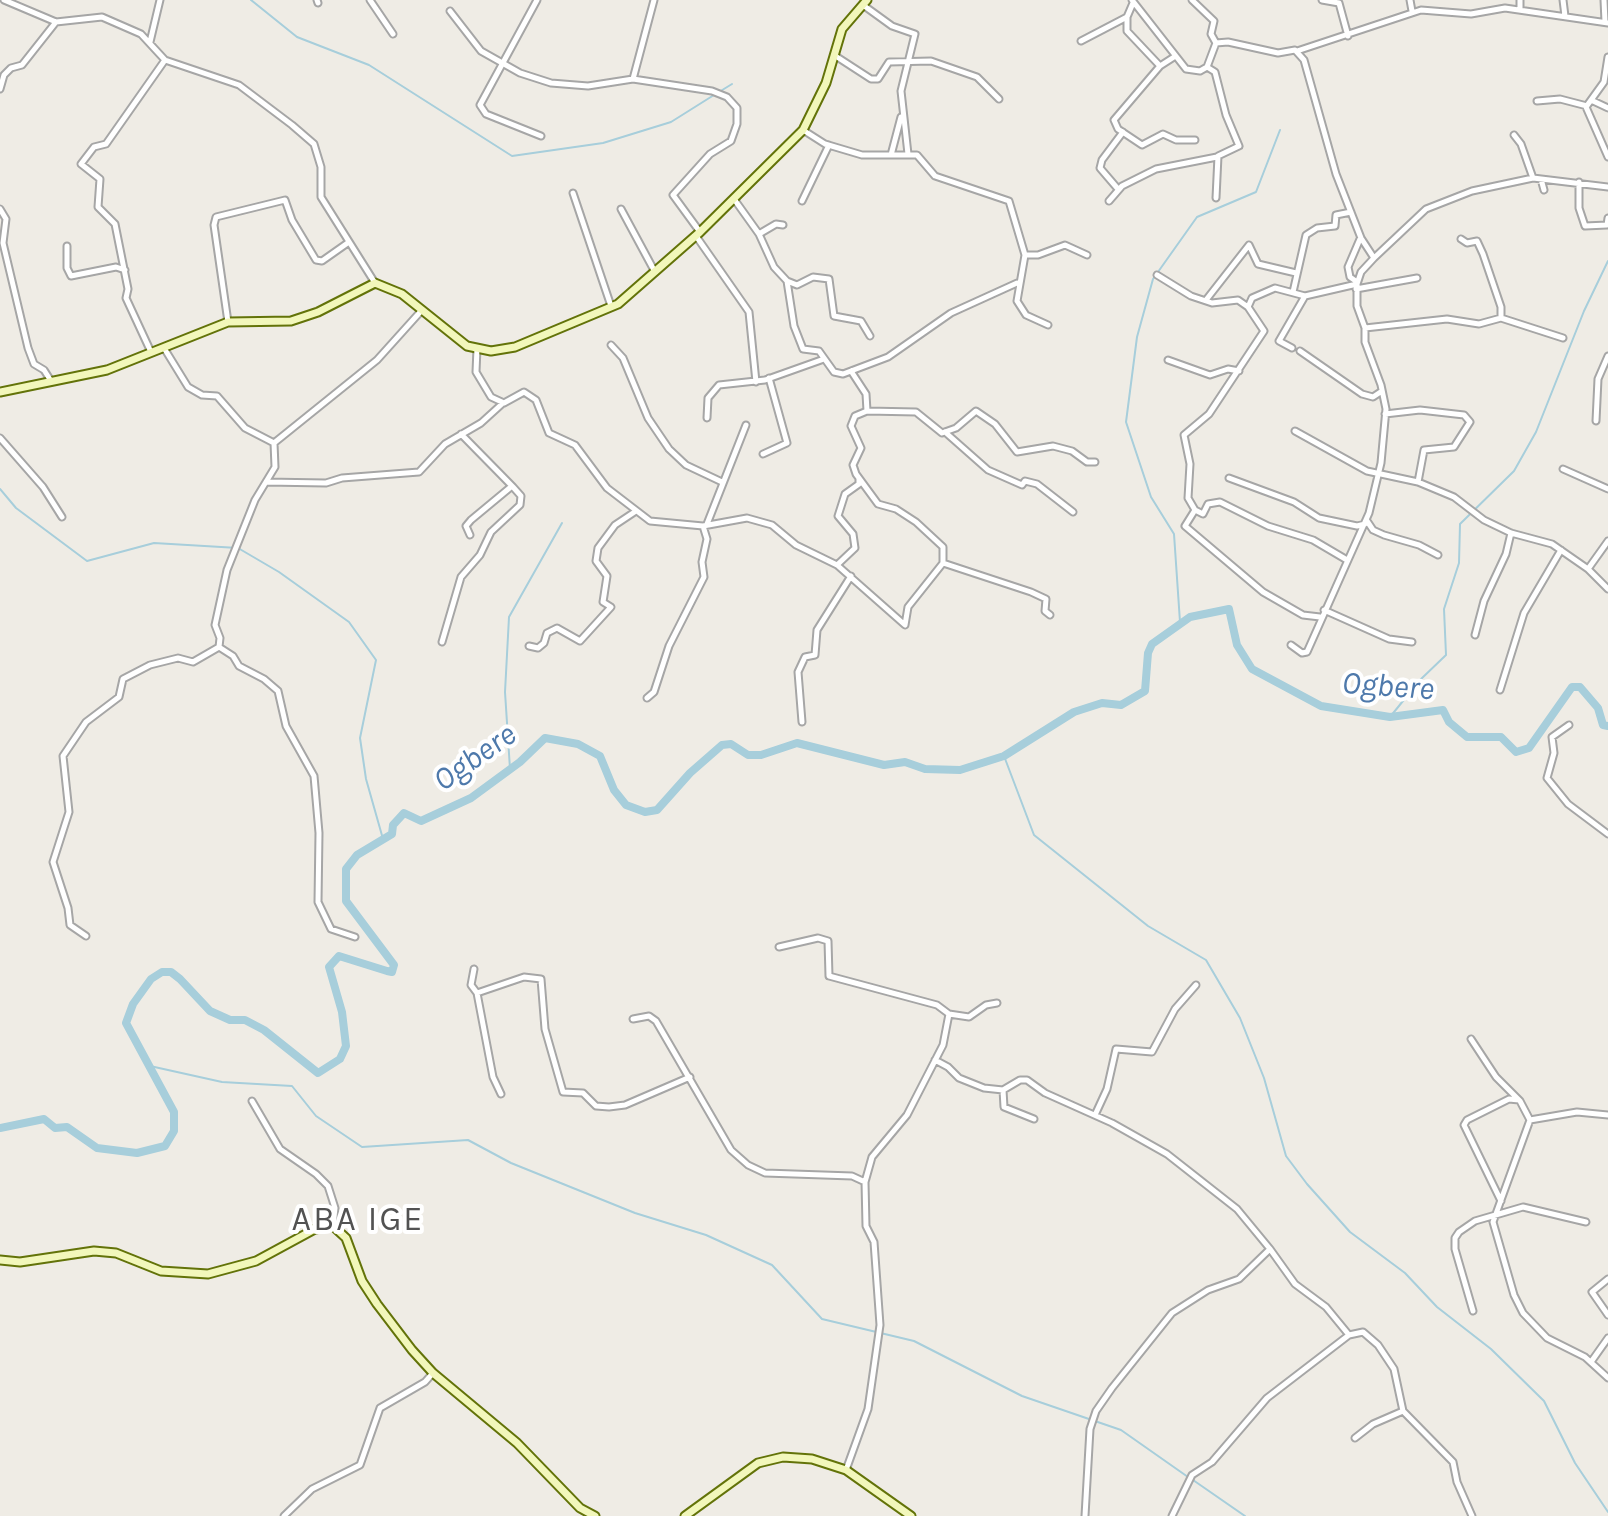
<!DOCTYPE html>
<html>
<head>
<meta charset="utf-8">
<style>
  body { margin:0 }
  canvas { display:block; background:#efece5 }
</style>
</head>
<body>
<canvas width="1608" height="1516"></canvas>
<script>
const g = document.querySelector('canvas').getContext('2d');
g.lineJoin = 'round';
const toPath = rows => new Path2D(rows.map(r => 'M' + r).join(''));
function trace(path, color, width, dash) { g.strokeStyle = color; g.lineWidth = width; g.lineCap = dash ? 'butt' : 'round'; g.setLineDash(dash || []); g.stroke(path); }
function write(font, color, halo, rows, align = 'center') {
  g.font = font + ' Karla,sans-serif'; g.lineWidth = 8; g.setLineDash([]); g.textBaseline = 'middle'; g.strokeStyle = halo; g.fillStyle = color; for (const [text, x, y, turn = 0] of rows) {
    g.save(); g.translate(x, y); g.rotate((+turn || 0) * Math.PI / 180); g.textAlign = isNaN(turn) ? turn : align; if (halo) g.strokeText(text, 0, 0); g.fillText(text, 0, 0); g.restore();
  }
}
trace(toPath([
  [251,0,297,37,369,65,512,156,603,143,671,122,714,95],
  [719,92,732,84],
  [0,489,16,508,87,561,154,543,238,548,279,572,349,622,376,660,360,738,366,779,383,839],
  [1180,622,1174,534,1151,497,1126,422,1137,337,1153,279,1197,217,1256,192,1280,130],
  [1390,717,1420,680,1446,655,1444,609,1459,563,1460,524,1514,471,1536,432,1584,311,1608,261],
  [1004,756,1034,835,1148,926,1206,960,1240,1018,1264,1078,1286,1156,1307,1184,1350,1232,1405,1273,1437,1307,1491,1349,1544,1401,1575,1463,1608,1512],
  [510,769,505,692,509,617,562,523],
  [150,1066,222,1082,292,1086,316,1116,362,1147,468,1140,511,1163,635,1213,706,1235,772,1265,822,1319,914,1341,1022,1396,1121,1430,1188,1477],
  [1193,1480,1245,1516]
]), '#a7cedb', 2);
trace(toPath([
  [0,1128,44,1119,55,1128,67,1127,97,1148,137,1153,165,1146,174,1131,174,1112,126,1023,133,1004,151,979,162,972,171,972,180,979,210,1011,230,1020,245,1020,264,1030,318,1073,340,1059,346,1046,342,1012,329,967,339,956,387,971,392,972,394,965,346,901,346,869,357,855,392,834,393,825,404,813,421,821,471,798,520,762,545,738,578,744,600,756,614,790,626,805,645,812,657,810,690,773,722,745,731,744,748,755,761,755,797,743,884,765,905,762,925,769,960,770,1004,756,1074,712,1102,703,1121,705,1145,691,1148,653,1152,644,1190,617,1229,609,1237,645,1252,669,1321,706,1390,717,1443,710,1449,722,1467,737,1501,737,1516,752,1529,748,1572,687,1580,687,1598,708,1603,725,1608,726]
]), '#a7cedb', 8);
const street = toPath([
  [4,0,56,22,102,17,141,34,165,60,239,85,292,125,314,144,321,167,321,197,375,283],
  [317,0,318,3],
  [370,0,393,34],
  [537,0,480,105,486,114,541,136],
  [1132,0,1186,69,1200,71,1207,67,1216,43,1228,42,1278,53,1295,50,1304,60,1336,174,1361,238,1374,258,1361,272,1357,284,1357,306,1365,328,1447,319,1479,324,1501,318,1563,338],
  [1192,0,1214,21,1211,34,1216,43],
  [1322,0,1339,3,1348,36],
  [1410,0,1412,11],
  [1520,0,1520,10],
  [1563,0,1565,16],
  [1604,0,1605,22],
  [863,5,892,26,915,34,901,91,908,154],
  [450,11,481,51,520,73,551,83,588,86,633,79,654,0],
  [1127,17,1127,31,1160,66,1174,57],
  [1081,41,1127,17,1133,3],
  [150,42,160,0],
  [1297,51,1421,10,1471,14,1505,8,1608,23],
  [834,55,871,79,878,79,889,62,931,61,977,77,999,99],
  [1608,57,1604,82,1586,107,1608,157],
  [1160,66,1114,120,1118,129,1142,145,1163,134,1176,140,1195,140],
  [1207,67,1215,72,1226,115,1239,146,1218,156,1216,198],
  [633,79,712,91,727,97,737,108,737,124,731,141,710,154,673,195,700,232],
  [0,89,4,75,11,68,22,65,56,22],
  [1591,100,1608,108],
  [1537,101,1560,99,1587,106],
  [803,130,825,144,862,155,917,155,935,176,1009,201,1025,255,1017,301,1026,315,1048,325],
  [1514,135,1521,144,1533,178],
  [891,155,901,117],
  [1541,179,1544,190],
  [1579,182,1579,208,1585,226,1607,225,1608,218],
  [1118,189,1100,168,1102,160,1123,132],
  [573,193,611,306],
  [734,199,759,234,774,267,787,281,797,285,813,277,829,279,834,316,861,321,870,336],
  [802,201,829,145],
  [1109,201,1122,186,1156,169,1217,157],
  [0,209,6,219,3,243,28,348,34,364,44,370,51,381],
  [621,209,655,272],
  [759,234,776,224,783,225],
  [696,236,749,312,756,382],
  [1461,239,1467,243,1477,241,1483,254,1501,307,1501,318],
  [67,246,67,268,71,276,116,267,125,270],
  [1025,255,1038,255,1065,245,1087,255],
  [1374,258,1426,209,1472,191,1533,178,1608,187],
  [1157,275,1191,296,1212,303,1238,300,1248,307],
  [787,281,794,326,803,349,819,351,834,372,843,374,888,357,951,313,1017,283],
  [1357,282,1350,277,1348,267,1360,239],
  [1356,289,1417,278],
  [1293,292,1306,235,1317,228,1335,226,1336,215,1351,212],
  [1305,296,1275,288,1252,298,1248,307,1264,331,1209,414,1184,435,1190,464,1188,498,1195,510,1185,526,1263,592,1303,615,1320,617],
  [1206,300,1249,245,1258,264,1296,273],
  [228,322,214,225,216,217,285,200,292,220,316,260,322,261,349,242],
  [611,345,623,358,648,418,669,449,686,465,722,482],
  [164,348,188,387,202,395,217,396,245,428,274,443],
  [477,348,476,372,491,397,504,403,524,392,536,400,549,433,575,445,607,488,650,521,703,526,747,518,772,525,796,545,837,565,905,625,908,607,943,563,943,547,916,522,896,509,878,504,856,474,853,465,861,448,851,426,855,416,867,411,866,394,851,371],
  [1292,348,1279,341,1305,296,1357,284],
  [1300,351,1362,394,1373,397,1382,391],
  [151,352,126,298,128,289,115,224,98,207,100,179,81,164,94,147,106,144,165,60],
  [1168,360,1210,375,1228,369,1239,371],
  [867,411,916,412,942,433,956,428,976,411,995,424,1017,452,1053,446,1072,451,1087,462,1095,462],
  [707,418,708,398,719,385,765,380,824,359],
  [1596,421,1598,379,1608,356],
  [1295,431,1367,471,1418,482,1424,450,1454,447,1470,422,1464,415,1420,410,1385,414],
  [945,432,988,470,1022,485,1025,481,1037,484,1073,512],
  [0,438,43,487,62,517],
  [763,454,787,443,769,378],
  [1563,469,1608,489],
  [1229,478,1294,502,1319,518,1357,526,1365,524],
  [266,482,326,483,342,478,419,472,445,444,481,423,503,403],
  [1418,482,1454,497,1484,520,1511,533,1552,544,1588,569,1608,589],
  [1195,510,1203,514,1208,504,1220,502,1268,526,1313,540,1347,560],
  [1367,521,1373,530,1384,535,1419,545,1438,555],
  [707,524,746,425],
  [470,535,466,526,471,520,512,486],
  [943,563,1031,592,1046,599,1045,611,1050,615],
  [837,565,855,548,853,534,838,516,845,494,859,484,859,479],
  [1588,569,1608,541],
  [1324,610,1389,639,1412,642],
  [1475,635,1484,601,1506,554,1511,533],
  [442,642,461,577,480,555,491,532,520,505,521,496,513,487,461,434],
  [1291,645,1302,653,1307,652,1369,513,1381,463,1386,409,1381,385,1365,342,1365,328],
  [529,646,538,648,544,643,547,633,557,628,580,641,611,607,603,602,607,576,596,561,598,548,615,525,636,511],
  [219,647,233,656,239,666,264,679,278,691,286,726,314,776,319,833,318,902,331,929,355,937],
  [1500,690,1524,613,1561,550],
  [647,698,654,692,669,646,704,577,702,562,707,539,703,526],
  [802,722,798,672,805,657,815,655,817,630,851,576],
  [1569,725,1552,737,1554,753,1547,778,1568,804,1608,834],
  [86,936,70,925,68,908,53,862,69,812,63,756,86,722,119,697,123,679,150,665,178,658,193,662,219,647,220,638,215,625,227,570,255,500,275,467,274,443,377,360,422,310],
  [779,947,818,938,828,941,829,976,937,1005,949,1014,943,1045,907,1115,872,1157,865,1182,866,1226,874,1242,880,1325,868,1409,846,1470],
  [474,969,471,985,477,993,524,977,541,979,545,1029,563,1092,583,1093,596,1106,609,1107,625,1105,690,1077],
  [477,993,493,1077,501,1094],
  [949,1014,969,1017,986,1005,997,1003],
  [633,1019,649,1016,656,1021,731,1150,748,1165,765,1173,852,1176,865,1182],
  [1471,1039,1496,1077,1520,1101,1530,1120,1493,1222,1514,1295,1523,1313,1547,1338,1585,1357,1608,1378],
  [935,1060,948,1067,959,1078,984,1088,1003,1090,1020,1080,1027,1080,1045,1093,1112,1123,1167,1154,1237,1209,1270,1249,1239,1279,1208,1290,1172,1313,1112,1388,1096,1411,1090,1429,1085,1516],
  [1003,1090,1004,1107,1034,1119],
  [252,1101,280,1149,316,1174,328,1186,335,1208,333,1226],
  [1095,1115,1107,1089,1116,1049,1152,1052,1175,1009,1196,985],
  [1530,1120,1577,1112,1608,1115],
  [1501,1201,1464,1125,1467,1120,1509,1099,1519,1100],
  [1270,1249,1295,1284,1326,1307,1349,1335,1363,1332,1378,1345,1394,1369,1403,1411,1453,1462,1457,1482,1472,1516],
  [1608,1279,1592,1292,1608,1315],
  [1473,1311,1455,1249,1455,1238,1459,1232,1475,1221,1523,1207,1586,1222],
  [1591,1362,1608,1338],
  [1355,1438,1373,1424,1403,1411],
  [284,1516,312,1489,360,1465,380,1408,425,1382,433,1373],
  [1172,1516,1192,1475,1212,1462,1267,1398,1349,1335]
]);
const secondary = toPath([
  [0,392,107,370,228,322,291,321,318,312,375,283,402,294,467,346,491,351,515,347,618,304,700,232,803,130,826,83,842,29,867,0],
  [0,1260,20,1262,94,1251,116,1253,161,1271,208,1274,256,1261,315,1229,333,1226,346,1238,362,1281,377,1304,412,1350,433,1373,517,1443,580,1508,595,1516],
  [685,1516,758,1463,783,1457,812,1459,846,1470,911,1516]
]);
trace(street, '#a6a6a6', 9);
trace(secondary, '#637309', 11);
trace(street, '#fff', 5);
trace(secondary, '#f2f7bb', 7);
write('italic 32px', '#4e79ab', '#fff', [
  ["Ogbere",1388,687,4],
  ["Ogbere",475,758,-35]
]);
g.letterSpacing = '2px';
write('34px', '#525252', '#fff', [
  ["ABA IGE",358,1220]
]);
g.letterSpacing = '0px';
</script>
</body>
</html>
